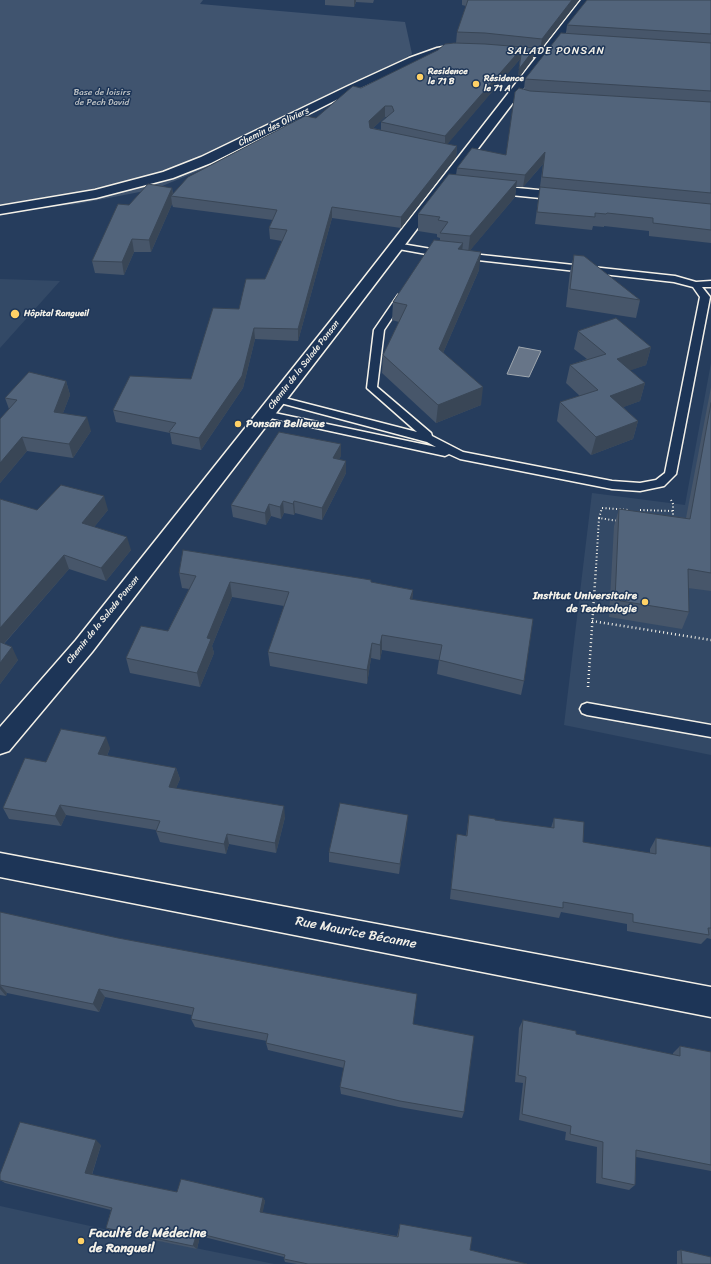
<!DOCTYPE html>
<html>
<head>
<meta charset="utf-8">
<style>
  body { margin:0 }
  canvas { display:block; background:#263d5d }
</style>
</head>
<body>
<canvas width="711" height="1264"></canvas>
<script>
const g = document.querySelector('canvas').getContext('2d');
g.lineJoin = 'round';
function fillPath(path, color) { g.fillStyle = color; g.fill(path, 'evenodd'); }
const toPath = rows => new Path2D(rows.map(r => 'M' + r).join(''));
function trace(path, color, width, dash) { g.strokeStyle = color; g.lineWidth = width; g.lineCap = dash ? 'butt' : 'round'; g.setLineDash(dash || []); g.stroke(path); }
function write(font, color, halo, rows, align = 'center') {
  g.font = font + ' Sriracha,sans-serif'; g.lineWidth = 3; g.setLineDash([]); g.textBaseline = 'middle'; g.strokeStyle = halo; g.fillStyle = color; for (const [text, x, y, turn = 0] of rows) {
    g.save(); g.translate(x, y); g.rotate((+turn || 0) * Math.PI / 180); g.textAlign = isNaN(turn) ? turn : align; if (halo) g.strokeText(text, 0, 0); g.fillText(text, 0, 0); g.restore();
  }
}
fillPath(toPath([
  [0,279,60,281,0,348],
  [711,363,711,755,564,725,592,493,685,505],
  [0,1206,126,1234,274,1264,0,1264]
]), '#334966');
fillPath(toPath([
  [0,0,203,0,200,4,405,22,412,54,251,149,155,189,77,204,0,213]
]), '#40546f');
const water = toPath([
  [519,347,541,351,529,377,507,374,519,347]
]);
fillPath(water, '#677588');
trace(water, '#9fa7ae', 1);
const lane = toPath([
  [396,243,443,251,447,254,443,257,393,248,392,246,393,244,396,243],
  [463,253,675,276,696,282,711,281,711,287,702,287,710,297,676,474,664,486,640,491,612,489,460,459,449,454,445,456,261,416,260,414,265,411,436,447,427,442,273,401,272,399,277,396,417,432,367,388,374,330,398,295,401,294,406,297,384,330,377,387,431,433,432,436,463,452,612,481,640,483,656,480,665,473,700,297,693,287,674,282,460,258,459,256,460,254,463,253],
  [587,703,711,725,711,737,587,715,582,713,580,709,582,705,587,703]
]);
const street = toPath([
  [454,45,484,46,544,52,549,55,544,58,484,52,454,51,443,53,417,62,356,90,211,163,173,178,96,198,0,214,0,206,95,190,163,172,201,157,348,86,409,58,437,48,454,45],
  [486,185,570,193,575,194,577,197,575,200,570,201,481,192,479,189,481,186,486,185],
  [0,853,711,987,711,1017,0,877,0,853]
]);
const secondary = toPath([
  [581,0,591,0,344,325,92,652,9,751,0,754,0,727,76,640,332,319,581,0]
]);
trace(lane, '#f4f1e8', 3);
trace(street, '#f4f1e8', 3);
trace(secondary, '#f4f1e8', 3);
trace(toPath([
  [671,500,673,504,673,519],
  [640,510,673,511],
  [599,518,602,508,629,510],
  [596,568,599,518,618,521]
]), '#f4f1e8', 2, [1, 2.5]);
trace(toPath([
  [592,621,711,640],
  [588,687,596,567]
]), '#f4f1e8', 2.5, [1, 3]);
fillPath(lane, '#1d3557');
fillPath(street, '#1d3557');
fillPath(secondary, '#1d3557');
fillPath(toPath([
  [325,0,374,0,373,3,356,2,354,7,325,5],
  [462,0,579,0,540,50,535,50,533,58,518,79,520,59,447,144,457,146,456,157,401,228,332,218,298,341,255,339,243,388,201,450,172,444,170,433,116,422,113,410,191,379,239,309,265,279,282,241,270,239,269,228,273,220,173,207,172,204,151,252,134,252,124,275,95,273,92,261,129,205,172,188,173,194,316,118,361,88,456,43,457,32,466,6,462,5],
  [385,117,388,117,381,122,381,130,373,128],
  [711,0,711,243,649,236,649,231,604,226,604,227,593,226,592,230,535,224,543,164,523,187,516,187,515,197,470,250,479,270,443,353,481,405,436,423,382,373,383,355,399,322,392,320,393,302,440,241,440,238,437,237,437,234,418,231,418,214,456,175,457,168,506,155,524,89,525,79,566,33,567,25],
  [574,255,640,300,636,318,566,307,570,272],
  [578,331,651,347,646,365,630,370,645,383,640,401,623,407,638,421,633,439,591,455,557,421,560,402,580,396,566,383,570,365,587,359,574,349],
  [66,381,70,395,63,413,91,431,73,458,27,451,0,483,0,419,9,409,5,398],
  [711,387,711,591,688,588,689,612,682,629,609,617,614,526,619,509,686,518],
  [341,456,339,459,346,473,322,520,295,513,294,515,284,513,281,519,271,516,266,525,233,517,231,505],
  [0,499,37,510,108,510,94,527,131,550,106,581,69,569,4,644,18,660,0,684],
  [179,573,371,580,371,582,413,590,412,600,524,681,521,695,437,674,439,660,382,650,380,660,371,658,367,684,270,666,268,652,284,606,232,597,212,646,214,653,200,687,130,673,126,658,168,631,189,589,182,588],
  [110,748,107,756,176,768,180,779,176,788,285,817,276,853,229,844,226,854,160,842,156,831,156,830,66,815,61,826,9,819,3,808,46,762],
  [469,815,495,820,551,828,554,818,583,842,650,853,650,849,656,838,711,854,711,939,707,938,701,944,627,931,627,924,561,912,559,918,450,899,455,845,457,834,466,836],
  [407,826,399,874,329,862,329,852],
  [0,912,413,1024,464,1112,462,1118,399,1107,341,1094,340,1087,344,1068,268,1050,266,1043,267,1041,195,1027,191,1019,192,1015,105,997,99,1012,7,993,6,996,0,995],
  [523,1020,576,1034,673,1055,673,1053,680,1046,711,1052,711,1171,636,1157,635,1185,629,1190,596,1183,597,1147,565,1140,566,1132,519,1120,523,1083,515,1082,519,1028],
  [101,1145,92,1175,177,1192,263,1198,265,1201,262,1213,397,1236,400,1224,470,1250,527,1264,297,1264,285,1262,284,1259,284,1257,200,1236,197,1249,111,1231,106,1228,111,1210,5,1183,0,1180,0,1174],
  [681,1250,711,1264,677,1264,677,1251]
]), '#47566a');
fillPath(toPath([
  [354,0,356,0,356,2,354,7],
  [572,0,579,0,540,50,542,39],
  [522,48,521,58,445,147,445,136],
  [535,48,533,58,518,79,519,69],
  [385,106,385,117,369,132,369,121],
  [457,146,456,157,401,228,401,217],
  [545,152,543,164,523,187,525,175],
  [517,181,515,197,468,253,470,236],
  [172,188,173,196,171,196,172,204,151,252,149,240],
  [332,207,332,218,298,341,298,329],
  [132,239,134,252,124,275,122,262],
  [463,243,461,261,458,249],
  [481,252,479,270,437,367,439,349],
  [254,328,255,339,243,388,201,450,199,438],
  [651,347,646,365,612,377,617,359],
  [66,381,70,395,58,426,54,412],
  [645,383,640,401,605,414,610,396],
  [483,387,481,405,436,423,438,405],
  [87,417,91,431,73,458,69,444],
  [638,421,633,439,591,455,596,437],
  [22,437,27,451,0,483,0,463],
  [341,444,341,456,333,470,333,458],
  [346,461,346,473,322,520,322,508],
  [104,496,108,510,86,537,82,523],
  [283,501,284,513,281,519,280,507],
  [294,501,295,513,294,515,293,504],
  [269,504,271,516,266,525,265,513],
  [127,537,131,550,106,581,101,568],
  [64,555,69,569,0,648,0,628],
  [230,582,232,597,212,646,214,653,200,687,197,673,207,638],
  [413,590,412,605,410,599],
  [382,635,382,650,380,660,380,645],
  [372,643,371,658,367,684,367,670],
  [12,647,18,660,0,684,0,663],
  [106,737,110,748,103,766,98,754],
  [176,768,180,779,172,798,169,787],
  [60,805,66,815,61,826,55,816],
  [284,806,285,817,276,853,275,843],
  [408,815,407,826,399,874,400,864],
  [227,834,229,844,226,854,224,844],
  [0,985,7,993,6,996,0,989],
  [99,989,105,997,99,1012,93,1004],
  [96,1140,101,1145,91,1177,85,1173],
  [263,1198,265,1201,262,1216,260,1212],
  [197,1233,200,1236,197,1249,193,1246]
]), '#394656');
const building = toPath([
  [468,0,572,0,542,39,485,33,457,32,468,0],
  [587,0,711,0,711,34,567,25,587,0],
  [561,33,711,43,711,91,525,79,561,33],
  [455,43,485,44,535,48,519,69,522,48,445,136,381,122,394,111,392,106,385,106,369,121,370,128,457,146,401,217,332,207,298,329,254,328,242,376,199,438,169,432,176,423,113,410,130,376,191,379,213,308,239,309,246,279,265,279,287,230,269,228,277,210,171,196,188,177,305,116,316,118,353,86,361,88,438,50,445,44,455,43],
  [519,88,530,91,711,102,711,193,542,177,545,152,525,175,457,168,472,148,506,155,515,92,519,88],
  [449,174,517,181,470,236,440,233,448,222,438,220,440,217,418,214,449,174],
  [148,184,172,188,149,240,132,239,122,262,92,261,118,204,129,205,148,184],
  [540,187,711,204,711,230,653,223,653,218,607,213,606,214,595,213,595,217,537,212,540,187],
  [434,240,463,243,458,249,481,252,439,349,483,387,438,405,383,355,407,305,393,302,434,240],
  [574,255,584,256,640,300,570,289,574,255],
  [616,318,651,347,617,359,645,383,610,396,638,421,596,437,560,402,598,390,570,365,606,354,578,331,616,318],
  [29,372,66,381,54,412,87,417,69,444,22,437,0,463,0,419,17,400,5,398,29,372],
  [711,403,711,573,688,569,689,612,615,600,619,509,690,519,711,403],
  [279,432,341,444,333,458,346,461,322,508,294,501,293,504,283,501,280,507,269,504,265,513,231,505,279,432],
  [61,485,104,496,82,523,127,537,101,568,64,555,0,628,0,499,37,510,61,485],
  [183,550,371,580,371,582,413,590,410,599,533,619,524,681,439,660,442,645,382,635,380,645,372,643,367,670,268,652,289,592,230,582,207,638,211,639,197,673,126,658,141,626,168,631,196,576,179,573,183,550],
  [0,642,12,647,0,663,0,642],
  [61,729,106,737,98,754,176,768,169,787,284,806,275,843,227,834,224,844,156,831,160,821,60,805,55,816,3,808,25,758,46,762,61,729],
  [340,803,408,815,400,864,329,852,340,803],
  [469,815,495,819,495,820,554,828,554,818,584,822,583,842,656,854,656,838,711,847,711,928,708,928,709,935,633,922,633,914,563,902,563,908,451,889,457,834,467,836,469,815],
  [0,912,118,938,417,994,413,1024,474,1036,464,1112,400,1101,340,1087,345,1061,266,1043,268,1034,191,1019,194,1008,99,989,93,1004,0,985,0,912],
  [523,1020,576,1031,576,1034,680,1056,680,1046,711,1052,711,1165,636,1150,635,1185,602,1178,603,1142,570,1134,571,1126,522,1114,526,1077,518,1075,523,1020],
  [20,1122,96,1140,85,1173,177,1192,181,1179,263,1198,260,1212,398,1237,400,1224,472,1237,470,1250,527,1264,308,1264,284,1259,285,1255,197,1233,193,1246,106,1228,112,1208,0,1180,0,1174,20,1122],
  [681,1250,711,1257,711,1264,682,1264,681,1250]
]);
fillPath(building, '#52647b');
trace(building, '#394656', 1);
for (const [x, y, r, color] of [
  [420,77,4,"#ffd166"],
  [476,84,4,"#ffd166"],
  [15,314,5,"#ffd166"],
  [238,424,4,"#ffd166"],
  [645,602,4,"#ffd166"],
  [81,1241,4,"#ffd166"]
]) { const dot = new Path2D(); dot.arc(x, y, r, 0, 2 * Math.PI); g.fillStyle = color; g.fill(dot); trace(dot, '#1d3557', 1.5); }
write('bold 9px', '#f4f1e8', '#1d3557', [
  ["Residence",428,72],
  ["le 71 B",428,82],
  ["Résidence",484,79],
  ["le 71 A",484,89],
  ["Hôpital Rangueil",24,314]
], 'left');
write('9px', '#bec2c4', '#1d3557', [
  ["Base de loisirs",102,93],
  ["de Pech David",102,103]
]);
write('9px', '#f4f1e8', '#1d3557', [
  ["Chemin des Oliviers",274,127,-26],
  ["Chemin de la Salade Ponsan",304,365,-52],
  ["Chemin de la Salade Ponsan",103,620,-51]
]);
g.letterSpacing = '1px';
write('11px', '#f4f1e8', '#1d3557', [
  ["SALADE PONSAN",556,51]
]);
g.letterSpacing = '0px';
write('bold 11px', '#f4f1e8', '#1d3557', [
  ["Ponsan Bellevue",246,424],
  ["Institut Universitaire",637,596,"right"],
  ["de Technologie",637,609,"right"]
], 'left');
write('13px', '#f4f1e8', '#1d3557', [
  ["Rue Maurice Bécanne",356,933,11]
]);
write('bold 13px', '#f4f1e8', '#1d3557', [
  ["Faculté de Médecine",89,1234],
  ["de Rangueil",89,1249]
], 'left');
</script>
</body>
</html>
